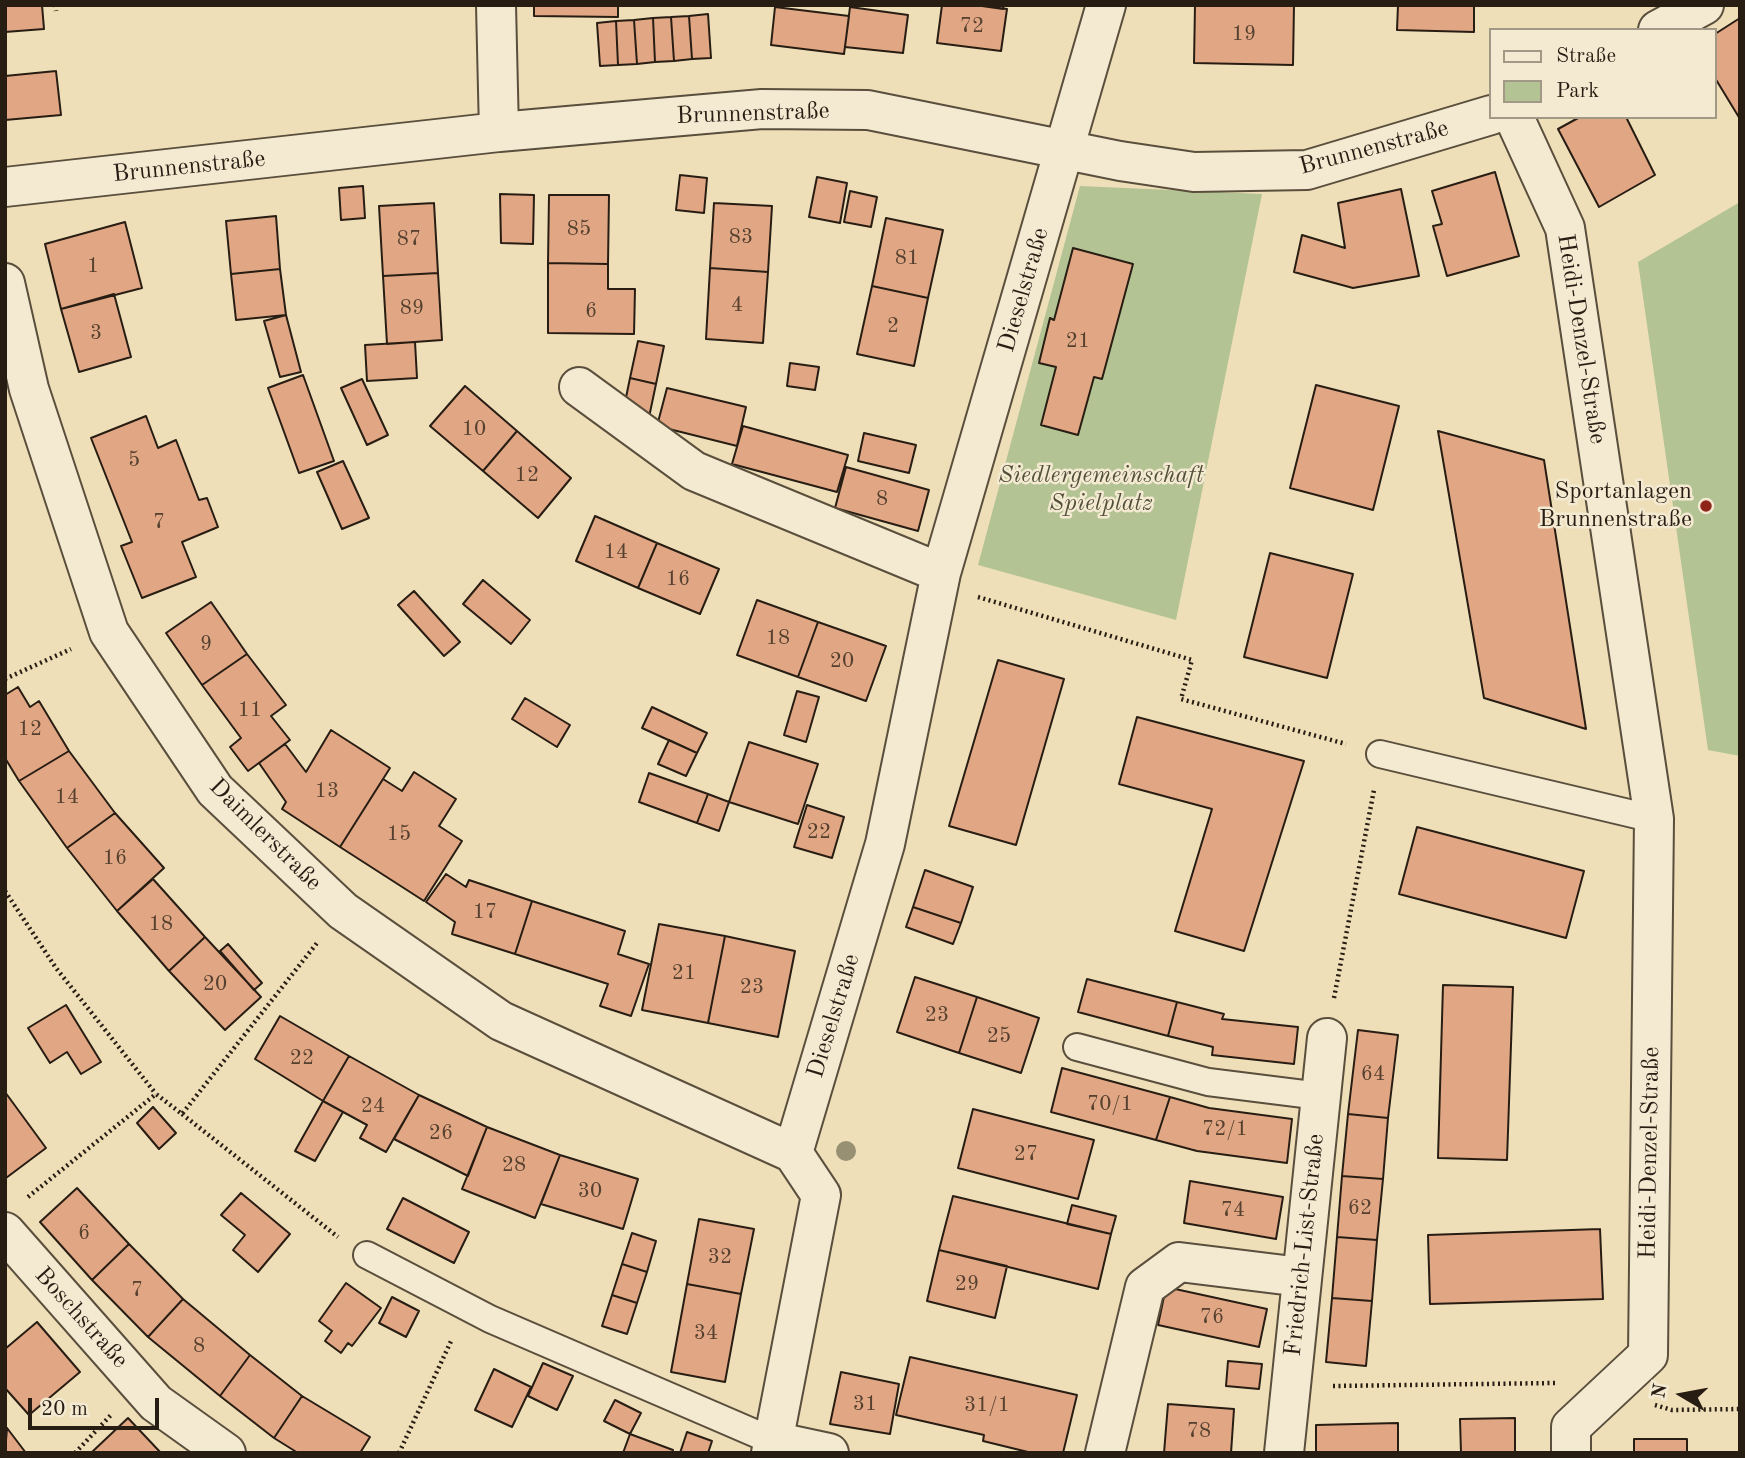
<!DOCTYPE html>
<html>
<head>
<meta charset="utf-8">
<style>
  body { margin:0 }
  #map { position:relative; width:1745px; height:1458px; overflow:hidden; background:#eedfb9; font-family:"Old Standard TT",serif }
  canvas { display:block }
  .frame { position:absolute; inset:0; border:7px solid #281d13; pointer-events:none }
  .legend { position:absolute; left:1489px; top:28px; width:228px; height:91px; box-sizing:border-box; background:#f4ead2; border:2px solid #a29886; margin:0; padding:9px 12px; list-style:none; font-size:21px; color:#281d13 }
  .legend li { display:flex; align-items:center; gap:14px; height:35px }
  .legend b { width:35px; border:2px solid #a29886 }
  .north { position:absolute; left:1647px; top:1360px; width:70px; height:70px; -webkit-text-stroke:5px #f4ead2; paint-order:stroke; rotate:280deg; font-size:19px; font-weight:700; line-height:28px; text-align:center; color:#281d13 }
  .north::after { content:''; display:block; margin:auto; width:24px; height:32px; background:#281d13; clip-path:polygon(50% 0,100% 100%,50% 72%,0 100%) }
  .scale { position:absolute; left:28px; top:1398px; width:131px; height:32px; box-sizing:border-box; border:4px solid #281d13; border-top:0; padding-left:9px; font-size:21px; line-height:24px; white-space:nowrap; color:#281d13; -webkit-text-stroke:5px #f4ead2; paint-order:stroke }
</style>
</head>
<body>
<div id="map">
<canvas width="1745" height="1458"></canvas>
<div class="frame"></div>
<ul class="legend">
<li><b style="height:9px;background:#f4ead2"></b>Straße</li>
<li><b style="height:19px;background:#b3c394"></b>Park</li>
</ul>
<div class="north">N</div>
<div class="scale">20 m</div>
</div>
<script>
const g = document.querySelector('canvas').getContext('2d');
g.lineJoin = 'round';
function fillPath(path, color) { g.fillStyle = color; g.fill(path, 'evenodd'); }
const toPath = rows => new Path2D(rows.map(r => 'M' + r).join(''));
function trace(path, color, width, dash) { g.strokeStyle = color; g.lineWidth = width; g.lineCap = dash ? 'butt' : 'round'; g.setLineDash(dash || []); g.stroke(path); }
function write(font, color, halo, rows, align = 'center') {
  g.font = font + ' "Old Standard TT",serif'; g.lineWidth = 5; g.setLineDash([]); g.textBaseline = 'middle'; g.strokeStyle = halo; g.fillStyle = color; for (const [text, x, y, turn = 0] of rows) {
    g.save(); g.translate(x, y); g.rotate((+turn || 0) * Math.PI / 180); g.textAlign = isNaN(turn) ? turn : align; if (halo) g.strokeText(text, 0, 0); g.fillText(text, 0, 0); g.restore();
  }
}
fillPath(toPath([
  [1080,186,1262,194,1176,620,978,565],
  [1740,202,1740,756,1708,750,1638,262]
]), '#b3c394');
const building = toPath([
  [5,5,42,5,44,29,5,32,5,5],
  [534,5,618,5,618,17,534,16,534,5],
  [942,5,975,5,1007,9,1001,51,937,43,942,5],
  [975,5,1004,5,1003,9,975,5],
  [1195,5,1294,5,1293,65,1194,63,1195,5],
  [1398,5,1474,5,1474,32,1397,30,1398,5],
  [775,7,849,16,844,54,771,45,775,7],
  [850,7,908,15,903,53,845,47,850,7],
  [708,14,711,58,692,59,689,16,708,14],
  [689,16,692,59,674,61,671,17,689,16],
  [671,17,674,61,655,62,653,18,671,17],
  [653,18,655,62,637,64,634,20,653,18],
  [1740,18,1740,119,1715,78,1715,34,1740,18],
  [634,20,637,64,618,65,616,21,634,20],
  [616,21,618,65,600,66,597,23,616,21],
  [56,71,61,115,5,120,5,76,56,71],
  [1580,117,1626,117,1655,175,1599,207,1558,129,1580,117],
  [1495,172,1519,256,1447,276,1433,226,1442,224,1432,191,1495,172],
  [680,175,707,178,704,213,676,210,680,175],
  [817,177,847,183,840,223,809,217,817,177],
  [363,186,365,218,341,220,339,188,363,186],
  [1401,189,1419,276,1353,288,1294,272,1302,235,1345,248,1338,203,1401,189],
  [850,191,877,197,871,227,844,222,850,191],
  [500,194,534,195,533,244,501,243,500,194],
  [549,195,609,195,608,264,548,263,549,195],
  [434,203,438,273,383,276,379,206,434,203],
  [714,203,772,206,768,272,710,268,714,203],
  [276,216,280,269,231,274,226,221,276,216],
  [886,218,943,230,928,298,872,286,886,218],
  [125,222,142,288,61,309,45,244,125,222],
  [1073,248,1133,264,1102,379,1094,377,1078,435,1041,425,1056,367,1039,363,1050,318,1054,320,1073,248],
  [548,263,608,264,608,289,635,289,634,334,548,333,548,263],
  [710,268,768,272,763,343,706,339,710,268],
  [280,269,286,315,236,320,231,274,280,269],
  [438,273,442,340,387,344,383,276,438,273],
  [872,286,928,298,914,366,857,354,872,286],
  [114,294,131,357,79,372,61,309,114,294],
  [286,315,301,372,280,377,264,321,286,315],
  [638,341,664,346,656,384,630,378,638,341],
  [415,342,417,378,367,381,365,345,415,342],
  [790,363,819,367,815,390,787,386,790,363],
  [303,375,334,461,299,473,268,388,303,375],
  [630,378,656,384,648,422,622,417,630,378],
  [362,379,388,435,367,445,341,388,362,379],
  [1316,385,1399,406,1373,510,1290,488,1316,385],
  [465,386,517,431,483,471,430,426,465,386],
  [667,388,746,407,737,446,657,426,667,388],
  [146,416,158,448,176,440,199,500,207,498,218,527,182,542,196,577,142,598,121,546,132,542,91,438,146,416],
  [743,426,848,455,837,492,732,464,743,426],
  [517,431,571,478,538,518,483,471,517,431],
  [1438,431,1544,460,1586,729,1484,698,1438,431],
  [864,433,916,445,909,473,858,461,864,433],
  [343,461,369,518,342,529,317,472,343,461],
  [846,467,929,490,918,531,835,508,846,467],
  [595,516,657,543,638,588,576,561,595,516],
  [657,543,719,569,700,614,638,588,657,543],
  [1270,553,1353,574,1327,678,1244,657,1270,553],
  [483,580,530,620,511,644,463,604,483,580],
  [414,591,460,642,444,656,398,605,414,591],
  [757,600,818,622,798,677,737,655,757,600],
  [211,602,247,654,202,685,166,633,211,602],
  [818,622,886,646,866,701,798,677,818,622],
  [247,654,286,705,271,716,290,740,248,771,230,747,241,738,202,685,247,654],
  [998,660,1064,679,1016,845,949,826,998,660],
  [18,687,30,707,39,701,69,751,19,781,5,758,5,695,18,687],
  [797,691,819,697,806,742,784,735,797,691],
  [525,698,570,725,557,747,512,719,525,698],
  [652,707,707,733,697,753,642,728,652,707],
  [1137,717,1304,761,1244,951,1175,931,1212,809,1119,784,1137,717],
  [331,730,390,768,340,847,282,809,286,802,259,763,285,744,306,772,331,730],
  [669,740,697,753,686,776,658,764,669,740],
  [749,742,818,764,798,824,729,802,749,742],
  [69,751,115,813,67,848,19,781,69,751],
  [414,772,456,799,439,826,462,841,424,901,340,847,383,779,402,791,414,772],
  [649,773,708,794,697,823,639,802,649,773],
  [708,794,729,802,719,831,697,823,708,794],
  [807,805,844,817,832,858,794,847,807,805],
  [115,813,164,868,117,911,67,848,115,813],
  [1417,827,1584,871,1566,938,1399,894,1417,827],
  [925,870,973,887,961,923,913,907,925,870],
  [446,874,466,887,469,880,532,901,515,954,452,934,455,922,426,902,446,874],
  [153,879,205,937,169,971,117,911,153,879],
  [532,901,625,931,618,954,649,964,631,1016,600,1006,608,984,515,954,532,901],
  [913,907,961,923,953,944,906,927,913,907],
  [659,924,725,936,708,1023,642,1010,659,924],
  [725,936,795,951,778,1037,708,1023,725,936],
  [205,937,261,997,225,1030,169,971,205,937],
  [228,944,262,983,254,990,220,951,228,944],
  [915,977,977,997,959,1053,897,1032,915,977],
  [1087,979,1177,1002,1168,1036,1078,1012,1087,979],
  [1443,985,1513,987,1507,1160,1438,1158,1443,985],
  [977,997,1039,1018,1021,1073,959,1053,977,997],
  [1177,1002,1224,1014,1222,1019,1298,1027,1294,1064,1212,1055,1213,1047,1168,1036,1177,1002],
  [66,1005,101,1062,81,1074,67,1052,50,1063,28,1028,66,1005],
  [280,1016,349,1056,323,1101,255,1059,280,1016],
  [1358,1030,1398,1035,1388,1118,1348,1114,1358,1030],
  [349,1056,419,1095,386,1152,360,1138,367,1125,323,1101,349,1056],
  [1062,1068,1170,1097,1156,1140,1051,1112,1062,1068],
  [5,1092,46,1148,6,1178,5,1177,5,1092],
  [419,1095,487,1127,468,1176,394,1139,419,1095],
  [1170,1097,1209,1108,1292,1119,1287,1163,1197,1151,1156,1140,1170,1097],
  [323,1101,343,1112,315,1161,295,1151,323,1101],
  [153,1107,176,1133,159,1149,137,1123,153,1107],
  [973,1109,1094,1140,1078,1199,958,1168,973,1109],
  [1348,1114,1388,1118,1383,1179,1342,1176,1348,1114],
  [487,1127,560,1155,535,1218,462,1189,487,1127],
  [560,1155,638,1179,623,1229,541,1204,560,1155],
  [1342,1176,1383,1179,1377,1240,1337,1237,1342,1176],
  [1190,1181,1283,1197,1276,1239,1184,1223,1190,1181],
  [77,1188,129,1244,92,1280,40,1222,77,1188],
  [241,1193,290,1234,258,1272,233,1250,245,1235,221,1215,241,1193],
  [953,1196,1111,1234,1098,1289,939,1250,953,1196],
  [403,1198,469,1232,454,1263,387,1229,403,1198],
  [1072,1205,1116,1216,1111,1234,1067,1224,1072,1205],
  [699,1219,754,1229,741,1294,687,1284,699,1219],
  [1600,1229,1603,1299,1430,1304,1428,1235,1600,1229],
  [632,1233,656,1241,647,1272,622,1264,632,1233],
  [1337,1237,1377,1240,1372,1301,1332,1298,1337,1237],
  [129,1244,183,1299,148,1337,92,1280,129,1244],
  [939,1250,1007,1266,995,1318,927,1301,939,1250],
  [622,1264,647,1272,637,1303,612,1295,622,1264],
  [346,1283,381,1308,352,1346,348,1343,341,1353,325,1341,332,1331,319,1321,346,1283],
  [687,1284,741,1294,725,1382,671,1372,687,1284],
  [1166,1287,1267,1309,1259,1347,1158,1325,1166,1287],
  [612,1295,637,1303,627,1334,602,1326,612,1295],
  [392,1297,419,1311,406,1337,379,1323,392,1297],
  [1332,1298,1372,1301,1366,1366,1326,1362,1332,1298],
  [183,1299,250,1355,220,1396,148,1337,183,1299],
  [37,1322,80,1372,29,1415,5,1388,5,1349,37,1322],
  [250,1355,302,1396,274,1438,220,1396,250,1355],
  [910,1357,1077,1395,1063,1453,1032,1453,983,1441,984,1435,896,1415,910,1357],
  [1228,1361,1262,1364,1259,1389,1226,1386,1228,1361],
  [543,1363,573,1376,557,1410,528,1396,543,1363],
  [494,1369,531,1387,512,1427,475,1410,494,1369],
  [841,1372,899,1384,890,1434,830,1424,841,1372],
  [302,1396,370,1437,360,1453,298,1453,274,1438,302,1396],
  [615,1400,641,1413,630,1434,604,1421,615,1400],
  [1168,1404,1234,1409,1231,1453,1164,1453,1168,1404],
  [128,1418,161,1453,93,1453,92,1452,128,1418],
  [1515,1418,1515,1453,1461,1453,1460,1419,1515,1418],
  [1398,1423,1398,1453,1316,1453,1316,1425,1398,1423],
  [7,1428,26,1453,5,1453,7,1428],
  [687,1432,712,1441,708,1453,680,1453,687,1432],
  [630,1434,673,1450,672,1453,623,1453,630,1434],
  [1634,1439,1687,1439,1687,1453,1634,1453,1634,1439]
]);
fillPath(building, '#e1a784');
trace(building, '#281d13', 2);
const service = toPath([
  [1380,754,1654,819],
  [1077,1047,1208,1082,1320,1096],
  [367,1255,490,1319,773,1441]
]);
const minor = toPath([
  [496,5,499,132],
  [1658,30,1704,5],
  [1514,117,1565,228,1654,819,1648,1355,1571,1427,1571,1453],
  [5,187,499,132,762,109,868,110,1120,161,1194,172,1307,170,1491,115],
  [5,283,29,389,109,632,215,790,343,911,501,1021,793,1153],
  [579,387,694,471,941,573],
  [5,1232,156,1403,226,1453],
  [773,1441,829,1453],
  [771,1453,821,1195,793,1153,885,844,941,573,1106,5],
  [1105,1453,1145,1287,1179,1262,1301,1277],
  [1284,1453,1327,1038]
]);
trace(service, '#5a4e3c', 30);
trace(minor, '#5a4e3c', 42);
trace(toPath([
  [55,5,56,11],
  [978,597,1192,660,1181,699,1346,744],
  [5,679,71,649],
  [5,891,56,968,156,1094],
  [1334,998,1374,790],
  [182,1114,338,1237],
  [28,1197,156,1094,182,1114,317,943],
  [1333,1386,1555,1383],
  [1655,1405,1672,1410,1740,1409],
  [75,1453,111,1415],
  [399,1453,452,1339]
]), '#281d13', 4.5, [2, 3.5]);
trace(service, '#f4ead2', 26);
trace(minor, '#f4ead2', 38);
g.fillStyle = '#989073';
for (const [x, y] of [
  [846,1151]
]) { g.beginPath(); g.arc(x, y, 10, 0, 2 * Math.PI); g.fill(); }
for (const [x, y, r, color] of [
  [1706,506,7,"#8f2418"]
]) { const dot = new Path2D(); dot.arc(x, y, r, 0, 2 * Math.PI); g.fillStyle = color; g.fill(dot); trace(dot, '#f4ead2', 2.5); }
write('21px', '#56402f', null, [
  ["72",972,26],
  ["19",1244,34],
  ["85",579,229],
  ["83",741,237],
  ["87",409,239],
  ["81",907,258],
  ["1",93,266],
  ["4",737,305],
  ["89",412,308],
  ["6",591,311],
  ["2",893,326],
  ["3",96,333],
  ["21",1078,341],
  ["10",474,429],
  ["5",134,460],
  ["12",527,475],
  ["8",882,499],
  ["7",159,522],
  ["14",616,552],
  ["16",678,579],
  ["18",778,638],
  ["9",206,644],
  ["20",842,661],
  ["11",250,710],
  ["12",30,729],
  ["13",327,791],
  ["14",67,797],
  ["22",819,832],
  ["15",399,834],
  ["16",115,858],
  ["17",485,912],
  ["18",161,924],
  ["21",684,973],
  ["20",215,984],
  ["23",752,987],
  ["23",937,1015],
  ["25",999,1036],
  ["22",302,1058],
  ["64",1373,1074],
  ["70/1",1110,1104],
  ["24",373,1106],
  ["72/1",1225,1129],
  ["26",441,1133],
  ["27",1026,1154],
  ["28",514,1165],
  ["30",590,1191],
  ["62",1360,1208],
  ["74",1233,1210],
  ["6",84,1233],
  ["32",720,1257],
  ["29",967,1284],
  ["7",137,1290],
  ["76",1212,1317],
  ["34",706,1333],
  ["8",199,1346],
  ["31",865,1404],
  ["31/1",987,1405],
  ["78",1199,1431]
]);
write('24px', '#281d13', '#f4ead2', [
  ["Brunnenstraße",753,114,-2],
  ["Brunnenstraße",1374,148,-15],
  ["Brunnenstraße",189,167,-6],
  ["Dieselstraße",1024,290,-74],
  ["Heidi-Denzel-Straße",1581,339,81],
  ["Daimlerstraße",265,835,45],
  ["Dieselstraße",834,1016,-73],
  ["Heidi-Denzel-Straße",1650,1153,-89],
  ["Friedrich-List-Straße",1305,1245,-84],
  ["Boschstraße",81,1318,48]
]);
write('italic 24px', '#524f3a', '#f4ead2', [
  ["Siedlergemeinschaft",1101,476],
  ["Spielplatz",1101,504]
]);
write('24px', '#281d13', '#f4ead2', [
  ["Sportanlagen",1692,492],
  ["Brunnenstraße",1692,520]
], 'right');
</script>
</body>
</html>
